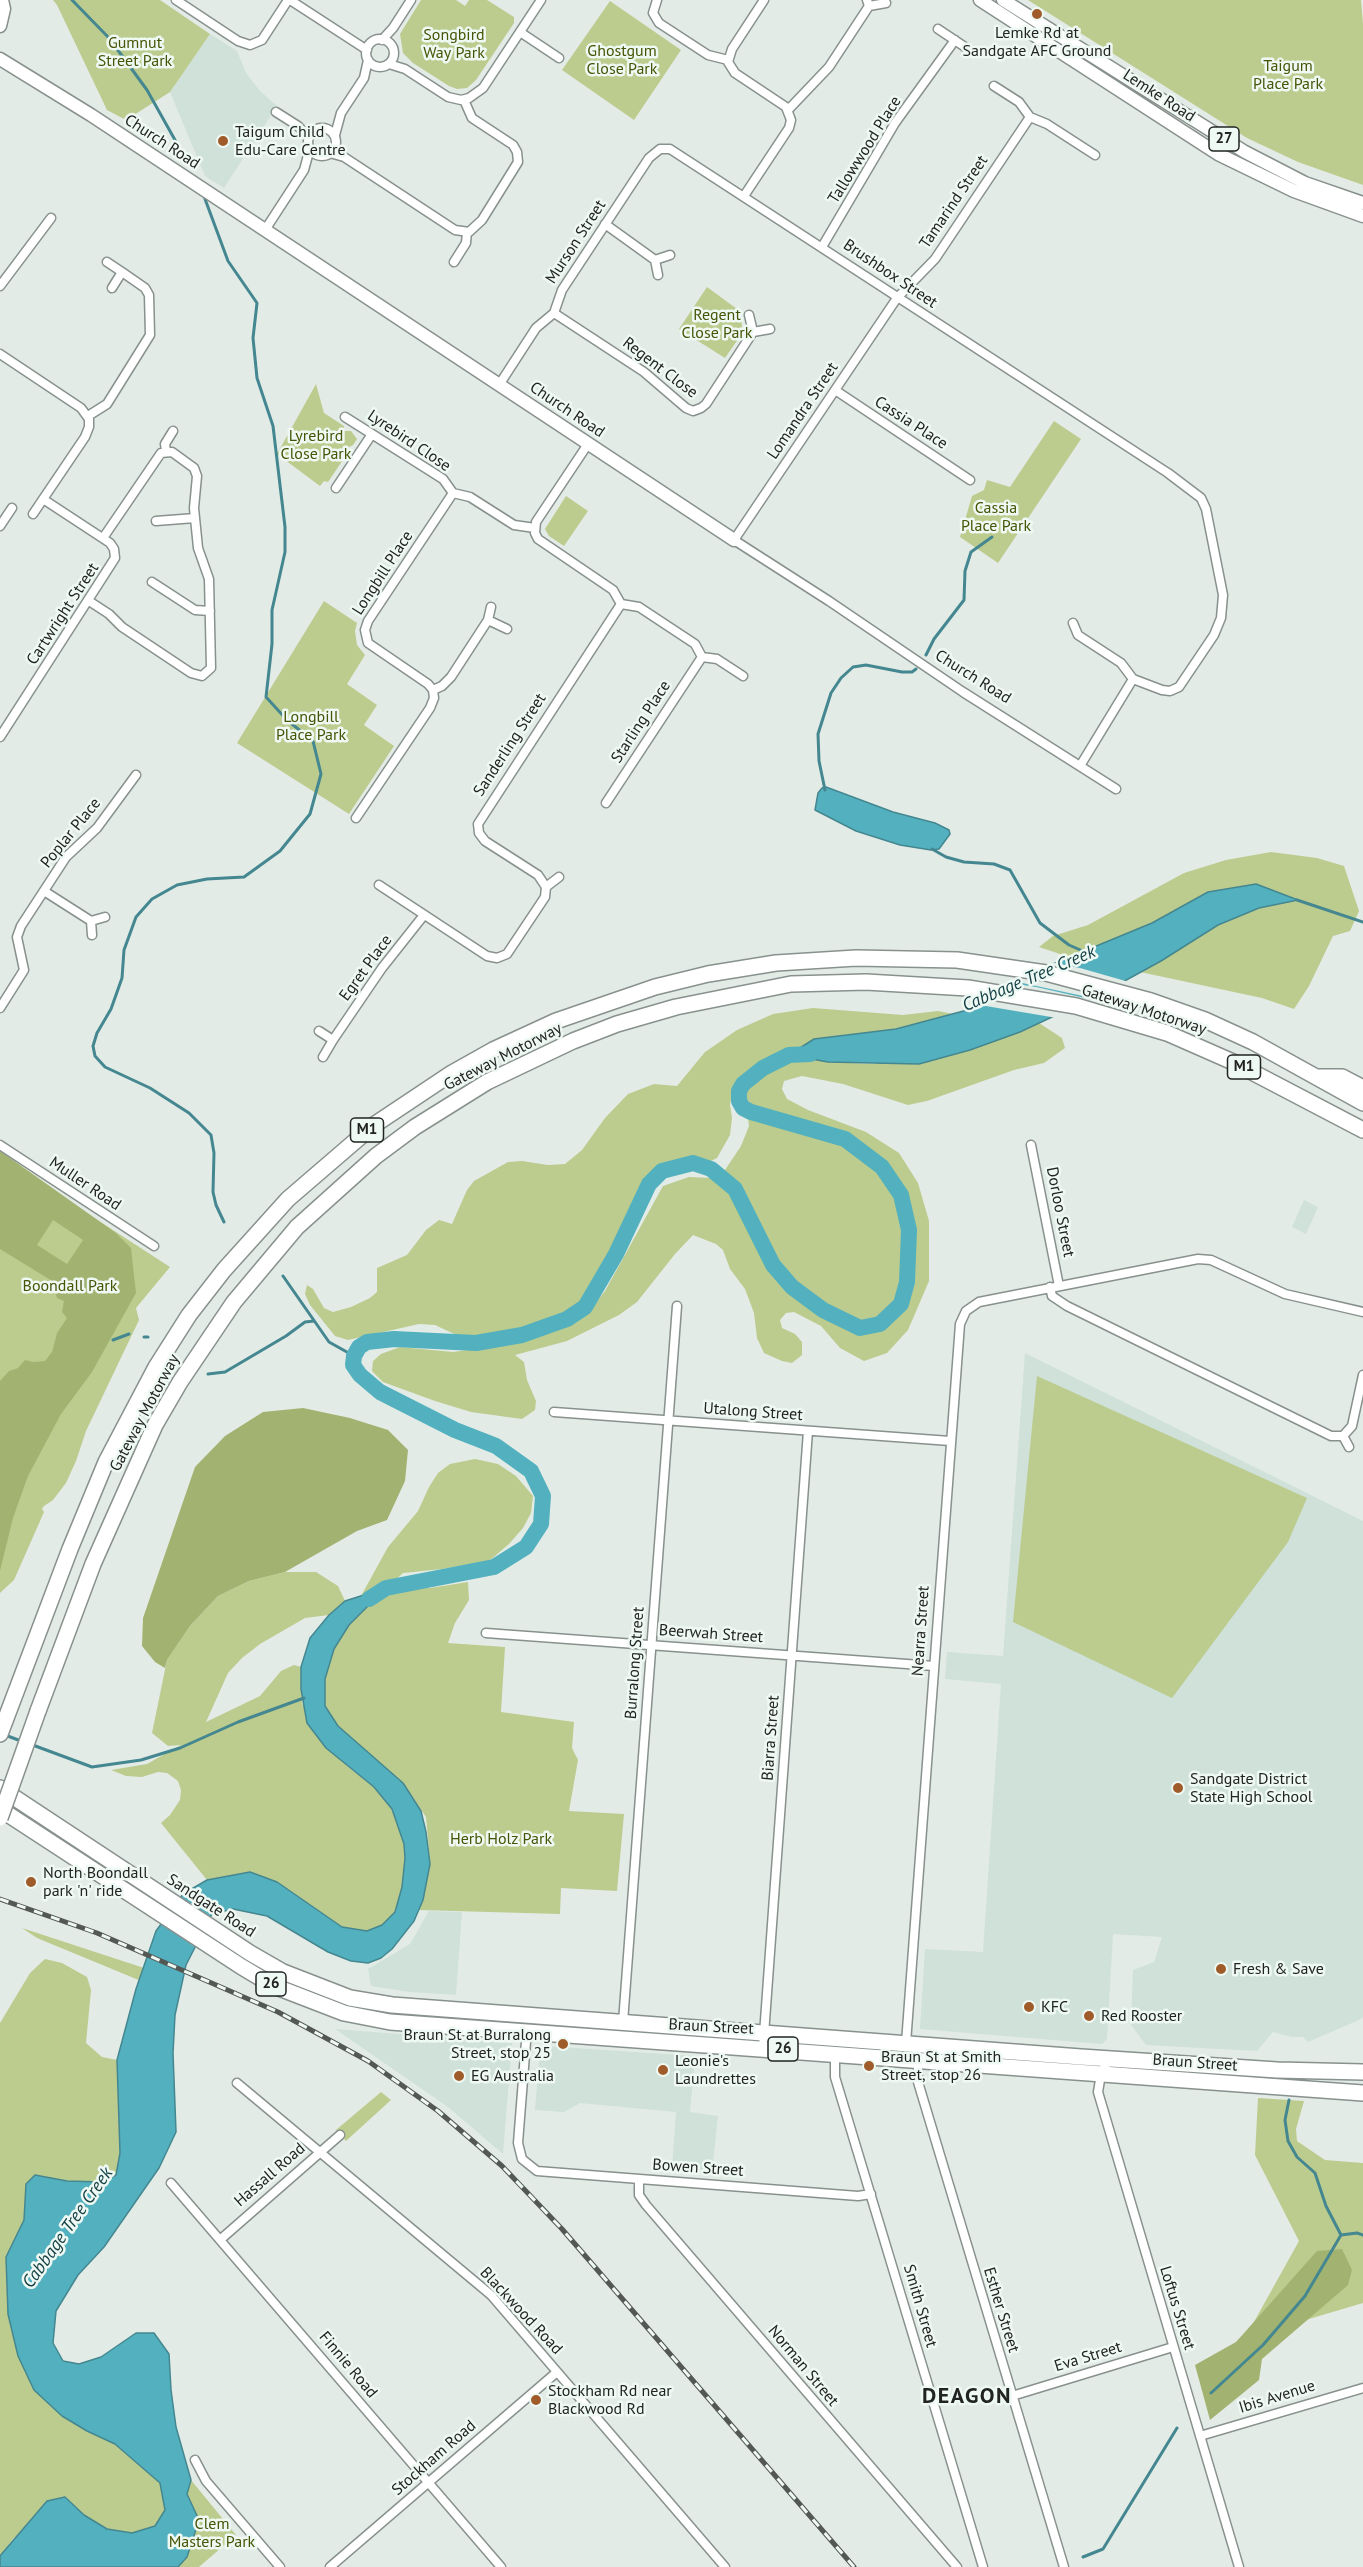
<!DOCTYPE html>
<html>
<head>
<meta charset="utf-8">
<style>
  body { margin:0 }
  canvas { display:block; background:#e2ebe6 }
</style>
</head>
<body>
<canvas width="1363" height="2567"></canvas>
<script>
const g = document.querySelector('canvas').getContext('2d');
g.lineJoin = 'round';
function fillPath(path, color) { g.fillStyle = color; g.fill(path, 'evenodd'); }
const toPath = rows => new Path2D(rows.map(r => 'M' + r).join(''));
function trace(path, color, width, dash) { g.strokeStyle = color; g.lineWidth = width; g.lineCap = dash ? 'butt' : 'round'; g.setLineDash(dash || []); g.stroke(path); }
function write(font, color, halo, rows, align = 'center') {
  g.font = font + ' "PT Sans",sans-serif'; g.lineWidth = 5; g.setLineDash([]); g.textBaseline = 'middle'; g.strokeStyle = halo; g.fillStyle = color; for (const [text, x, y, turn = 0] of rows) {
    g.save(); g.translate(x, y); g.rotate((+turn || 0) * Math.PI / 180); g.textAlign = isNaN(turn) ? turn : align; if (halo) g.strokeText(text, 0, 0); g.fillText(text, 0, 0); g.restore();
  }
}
fillPath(toPath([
  [210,34,237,51,246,73,260,91,277,106,224,188,205,176,170,92],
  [1304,1200,1318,1207,1306,1234,1292,1227],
  [1025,1353,1363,1521,1363,2017,1359,2020,1308,2042,1303,2037,1292,2037,1273,2032,1257,2051,1146,2045,1131,2025,1133,1970,1154,1962,1162,1937,1113,1934,1107,2039,1102,2044,920,2029,925,1949,983,1952,1001,1684,945,1679,947,1652,1003,1656],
  [429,1911,462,1912,456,1995,410,1992,371,1986,368,1969,410,1944],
  [335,2029,512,2043,503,2154,448,2107],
  [544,2046,695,2056,690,2112,718,2116,712,2171,672,2168,676,2112,580,2103,564,2112,535,2110,540,2050]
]), '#cfe1d8');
fillPath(toPath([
  [53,0,160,0,210,34,170,92,126,120,107,110,57,5],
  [421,0,456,0,465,6,469,0,487,0,514,17,514,23,476,80,467,88,457,89,449,86,413,63,403,53,400,34],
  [1028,0,1361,0,1363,24,1363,185,1298,162,1247,138],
  [610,1,681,50,634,120,562,70],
  [707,287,737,309,741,320,743,332,725,358,679,329],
  [316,384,324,413,344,426,344,431,351,431,357,439,353,445,347,448,347,454,328,482,324,481,320,486,277,454],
  [1054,421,1081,439,998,563,960,537,972,496,984,490,987,480,1010,487],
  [566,496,588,511,564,546,549,536,545,529],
  [324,601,357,623,355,631,357,645,365,655,347,684,377,705,364,725,394,746,349,814,237,743],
  [1271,852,1317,858,1344,866,1359,911,1350,931,1333,936,1309,986,1294,1009,1262,998,1140,972,1218,925,1259,908,1297,900,1208,892,1152,923,1069,957,1039,947,1053,936,1088,925,1184,873,1226,860],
  [813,1008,903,1015,938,1011,953,1014,896,1029,814,1039,797,1050,768,1058,749,1071,736,1081,732,1093,730,1105,732,1118,730,1135,717,1158,709,1162,693,1158,669,1162,656,1170,643,1184,609,1257,590,1290,579,1304,554,1319,522,1329,465,1339,435,1325,419,1324,348,1340,335,1336,310,1305,305,1294,307,1285,313,1289,324,1308,333,1312,351,1307,370,1298,377,1292,377,1268,407,1255,426,1230,439,1220,452,1224,467,1190,474,1181,508,1162,522,1161,548,1165,565,1164,582,1150,605,1118,628,1094,654,1084,677,1086,705,1052,737,1030,773,1014],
  [1039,1023,1062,1038,1065,1048,1044,1063,1014,1070,927,1101,908,1105,843,1084,802,1076,784,1081,782,1089,787,1099,808,1110,866,1132,899,1153,918,1183,929,1221,929,1281,908,1330,887,1353,864,1361,840,1348,821,1326,794,1312,786,1313,780,1320,782,1328,795,1334,802,1342,802,1355,792,1363,782,1361,764,1353,757,1338,754,1313,745,1289,730,1269,723,1250,716,1244,693,1235,675,1254,637,1302,619,1315,567,1341,515,1355,524,1362,527,1380,536,1401,535,1410,522,1419,471,1412,435,1401,383,1382,372,1371,373,1361,381,1354,400,1347,453,1352,505,1345,544,1334,570,1324,587,1314,605,1291,663,1186,689,1177,712,1178,725,1170,741,1146,749,1126,745,1097,747,1089,768,1070,784,1062,802,1058,828,1062,873,1064,1020,1032],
  [0,1151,82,1210,170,1267,136,1308,139,1320,86,1431,76,1461,66,1483,53,1500,44,1506,42,1509,44,1512,14,1580,0,1593],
  [1037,1376,1307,1498,1288,1542,1172,1698,1013,1622],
  [475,1459,498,1464,516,1476,533,1496,531,1513,523,1528,509,1544,489,1561,442,1569,403,1573,387,1588,430,1588,468,1582,469,1600,455,1623,448,1643,505,1647,501,1712,574,1722,572,1748,578,1760,569,1811,624,1814,617,1891,561,1888,560,1914,419,1910,423,1900,430,1864,426,1817,403,1783,338,1726,325,1706,325,1679,334,1649,349,1625,385,1589,361,1596,388,1547,418,1511,429,1487,438,1473,450,1464],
  [285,1572,316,1572,338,1586,345,1601,329,1615,305,1618,260,1644,242,1658,228,1673,206,1722,260,1696,281,1671,294,1665,301,1667,302,1704,347,1766,374,1787,392,1809,404,1844,405,1858,402,1887,395,1912,382,1925,367,1931,342,1927,277,1882,250,1872,207,1880,161,1823,170,1815,180,1800,181,1790,178,1781,167,1773,158,1772,142,1777,126,1776,111,1770,147,1764,181,1745,168,1746,152,1733,167,1660,190,1626,218,1596,249,1581],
  [22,1928,144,1968,141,1981,37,1938],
  [45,1959,62,1963,87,1977,91,1990,86,2043,102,2057,117,2060,120,2153,116,2175,103,2182,67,2181,35,2175,26,2184,24,2220,7,2257,8,2314,18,2356,87,2431,115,2444,160,2483,165,2510,155,2526,132,2533,107,2529,84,2515,66,2497,13,2539,0,2556,0,2023,30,1973],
  [381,2092,391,2100,346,2141,336,2130],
  [1258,2098,1304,2101,1296,2129,1297,2141,1325,2160,1363,2163,1363,2303,1245,2338,1299,2241,1255,2155],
  [191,2480,236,2535,199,2567,178,2567,187,2557,199,2520,187,2494]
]), '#bccc8e');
fillPath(toPath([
  [0,1151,116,1233,131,1248,136,1293,92,1372,61,1414,28,1476,13,1518,0,1571,0,1381,9,1371,18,1368,25,1360,33,1362,45,1361,52,1352,57,1333,67,1318,62,1312,64,1301,57,1298,52,1281,0,1249],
  [53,1220,83,1240,67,1264,37,1245],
  [303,1408,350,1418,388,1430,408,1450,405,1481,387,1520,357,1531,285,1572,249,1581,218,1596,190,1626,167,1660,165,1668,155,1662,142,1646,143,1618,195,1467,225,1436,263,1412],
  [1342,2249,1352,2270,1348,2285,1262,2359,1259,2380,1210,2420,1195,2365,1236,2342,1317,2251]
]), '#a2b371');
const water = toPath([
  [826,787,893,812,935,823,949,830,950,834,939,849,931,850,900,845,856,831,815,810,818,793,822,788,826,787],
  [1256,884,1298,900,1259,908,1218,925,1161,961,1099,995,1020,1032,970,1050,919,1064,828,1062,789,1055,814,1039,896,1029,971,1009,1031,973,1152,923,1208,892,1256,884],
  [386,1588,349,1625,334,1649,325,1679,325,1706,338,1726,403,1783,421,1811,426,1832,430,1864,423,1900,414,1921,392,1949,381,1958,368,1963,351,1961,328,1952,267,1916,233,1909,212,1914,186,1965,175,2015,173,2053,176,2132,159,2168,104,2247,78,2275,56,2311,53,2343,63,2361,79,2364,101,2357,136,2333,154,2333,169,2354,171,2390,176,2427,191,2480,187,2494,199,2520,187,2557,178,2567,0,2567,0,2556,47,2501,65,2497,84,2515,107,2529,132,2533,155,2526,165,2510,160,2483,115,2444,87,2431,62,2416,34,2390,18,2356,8,2314,6,2257,24,2220,26,2184,35,2175,67,2181,103,2182,116,2175,120,2153,117,2060,136,1989,156,1931,183,1894,207,1880,250,1872,277,1882,342,1927,367,1931,382,1925,395,1912,402,1887,405,1858,404,1844,392,1809,374,1787,326,1748,307,1723,301,1689,301,1667,310,1638,329,1615,345,1601,386,1588]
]);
fillPath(water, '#53b1bf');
trace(water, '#448790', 1.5);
fillPath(toPath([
  [1050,962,1080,968,1129,982,1097,999,1013,981],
  [1010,983,1036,987,1094,1000,1057,1018,974,1004]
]), '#e2ebe6');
trace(toPath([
  [72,0,109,38,147,90,189,165],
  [205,199,228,261,257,303,253,338,257,378,273,426,285,527,285,552,272,610,272,644,266,697,287,720,313,741,321,774,310,814,280,851,244,877,207,879,177,885,152,899,136,917,124,950,122,978,111,1009,97,1033,93,1046,95,1056,105,1067,150,1088,189,1113,211,1135,214,1153,213,1192,216,1205,224,1222],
  [926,655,934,639,964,600,965,571,971,552,992,537],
  [825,790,819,761,818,734,831,693,841,678,853,667,866,665,902,672,912,672,916,669],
  [932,849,946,857,964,862,994,864,1010,870,1040,923,1069,945,1085,952],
  [1297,900,1363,922],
  [283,1276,329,1342,354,1356],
  [144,1337,148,1337],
  [113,1340,129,1334],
  [208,1374,225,1372,286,1336,305,1322,314,1321],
  [5,1735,21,1741],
  [30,1744,92,1767,141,1760,180,1748,238,1722,304,1698],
  [1289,2100,1285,2120,1288,2141,1297,2157,1315,2173,1326,2206,1341,2235],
  [1211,2393,1263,2345,1305,2296,1341,2235,1357,2233,1363,2235],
  [1083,2557,1103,2549,1177,2428]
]), '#448790', 3);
trace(toPath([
  [369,1599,386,1588,494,1567,526,1547,541,1524,543,1496,531,1471,496,1446,455,1430,380,1392,360,1375,353,1365,354,1356,359,1347,367,1342,394,1339,476,1343,522,1335,567,1319,585,1307,616,1254,649,1184,662,1171,693,1163,711,1169,735,1189,773,1265,792,1287,823,1310,860,1328,880,1324,901,1304,907,1282,909,1230,901,1195,882,1167,845,1139,751,1112,743,1108,739,1101,739,1091,743,1084,763,1068,789,1055,810,1054]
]), '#53b1bf', 16);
const street = toPath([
  [176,0,238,41,250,45,262,40,288,0],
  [290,0,367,50],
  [657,0,653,13,659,23,708,55,728,60],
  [867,0,869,6,886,3],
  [938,29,968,49],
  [520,32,559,58],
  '366 53a14 14 0 1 1 28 0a14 14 0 1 1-28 0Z',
  [382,40,393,28,411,0],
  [389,64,405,69,448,97,461,100,469,98,483,88,541,0],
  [994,86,1019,102,1030,117,935,259,897,298,734,540,829,601,963,692,1116,789],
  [788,110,829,67,869,6],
  [276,112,298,126,309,138],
  [1030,117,1047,124,1095,155],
  '308 142a14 14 0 1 1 28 0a14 14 0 1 1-28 0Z',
  [335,135,341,113,364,78,368,60],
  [330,153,344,157,455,230,469,232,482,220,518,162,517,152,513,145,472,118,464,100],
  [744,196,789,128,791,120,786,107,735,73,728,62,732,49,764,0],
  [605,224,655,260],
  [265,230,304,170,310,148],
  [822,247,895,123,955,40],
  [107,262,122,272,112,288],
  [454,262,466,243,467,232],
  [658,275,655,260,670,255],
  [0,286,51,218],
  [554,313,644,372,686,408,693,411,701,408,706,404,753,332],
  [749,315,753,332,770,329],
  [0,354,81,408,89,419,89,427,85,437,33,514],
  [499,385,536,328,554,313,562,290,649,158,660,149,670,149,1168,473,1201,498,1206,509,1223,595,1221,618,1214,635,1179,687,1170,691,1162,690,1133,679,1080,766],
  [835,390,970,480],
  [88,416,107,404,150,335,149,295,145,288,122,272],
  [345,417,443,479,453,493],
  [588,444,536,522,535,533,538,539,613,590,621,604,639,607,695,644,702,657,717,659,743,676],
  [166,451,165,444,173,431],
  [336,488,372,434],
  [156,521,195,518],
  [0,526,12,508],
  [152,582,195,610,210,611],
  [89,601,109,614,122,627,191,673,202,676,211,668,209,579,198,548,194,508,197,476,194,468,172,452,161,453,103,538],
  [491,607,488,620,507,629],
  [1073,623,1078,635,1121,663,1133,679],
  [433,690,442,686,451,677,488,620],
  [0,737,115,558,114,549,110,543,43,499],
  [606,803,702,657],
  [356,818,430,708,434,698,433,690,428,684,368,643,365,630,368,621,453,493,470,497,514,525,535,528],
  [379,885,487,956,497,958,507,954,545,897,546,887,538,875,485,841,479,833,478,824,621,604],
  [546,887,559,877],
  [44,891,91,921],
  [92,935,91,921,105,917],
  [0,1008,24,970,17,937,21,926,66,857,97,828,136,775],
  [319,1031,333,1040,323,1057],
  [333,1040,382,968,424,915],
  [0,1145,154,1246],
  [1031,1145,1059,1286],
  [1050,1287,1052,1296,1067,1306,1331,1436,1343,1436,1352,1426,1363,1375],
  [554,1412,950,1441],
  [1343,1436,1349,1447],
  [486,1633,934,1666],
  [623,2022,677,1306],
  [527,2029,518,2143,522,2159,537,2171,858,2196,871,2194],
  [906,2043,960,1324,966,1311,979,1302,1198,1259,1211,1260,1285,1294,1363,1312],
  [763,2048,808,1431],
  [835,2054,835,2077,983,2567],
  [1109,2059,1101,2074,1098,2092,1239,2567],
  [918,2060,918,2082,1064,2567],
  [237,2083,491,2295,725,2567],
  [639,2179,639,2195,646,2205,957,2567],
  [171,2183,501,2567],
  [221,2239,340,2135],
  [1012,2396,1173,2347],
  [1200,2436,1363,2388],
  [195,2460,206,2481,280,2567],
  [330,2567,557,2372]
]);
const secondary = toPath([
  [0,26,4,9,2,0],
  [0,59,91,115,734,540]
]);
const primary = toPath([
  [980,0,1218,154,1294,191,1363,216],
  [1003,0,1245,152,1305,183,1363,203]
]);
const highway = toPath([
  [1320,1077,1342,1077,1363,1088],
  [38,1711,93,1564,155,1425,180,1382,234,1302,297,1227,376,1156,415,1127,487,1082,573,1041,617,1024,676,1007,791,984,866,982,968,988,1076,1006,1167,1033,1233,1062,1363,1130],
  [0,1734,70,1549,106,1462,156,1367,189,1315,224,1270,288,1199,374,1125,452,1073,493,1050,556,1021,655,987,708,974,776,963,856,958,957,960,1046,973,1151,1001,1205,1020,1253,1042,1363,1103],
  [0,1788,250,1953,283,1972,350,1998,392,2005,1081,2057,1277,2070,1363,2072],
  [0,1809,242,1967,274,1986,344,2013,390,2022,1363,2093]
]);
trace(street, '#88918d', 11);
trace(secondary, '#88918d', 15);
trace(primary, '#88918d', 15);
trace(highway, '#88918d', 18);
trace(street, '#fff', 8);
trace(secondary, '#fff', 12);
trace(primary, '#fff', 12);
trace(highway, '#fff', 15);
const rail = toPath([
  [0,1899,97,1933,278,2012,368,2061,438,2111,502,2166,562,2229,854,2567]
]);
trace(rail, '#545855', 5);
trace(rail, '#eff9f4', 3, [9]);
const highwayBridge = toPath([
  [0,1818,38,1711]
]);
trace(highwayBridge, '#88918d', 18, []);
trace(highwayBridge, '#fff', 15);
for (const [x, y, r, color] of [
  [1037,14,6,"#9f5c2a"],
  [223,141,6,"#9f5c2a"],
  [1178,1788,6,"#9f5c2a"],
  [31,1882,6,"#9f5c2a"],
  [1221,1969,6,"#9f5c2a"],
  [1029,2007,6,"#9f5c2a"],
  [1089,2016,6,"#9f5c2a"],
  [563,2044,6,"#9f5c2a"],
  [869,2066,6,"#9f5c2a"],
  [663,2070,6,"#9f5c2a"],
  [459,2076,6,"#9f5c2a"],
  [536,2400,6,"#9f5c2a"]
]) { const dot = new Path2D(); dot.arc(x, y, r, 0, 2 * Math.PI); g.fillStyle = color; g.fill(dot); trace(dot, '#eff9f4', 2); }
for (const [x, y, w] of [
  [1224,139,30],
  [1244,1067,33],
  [367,1130,33],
  [271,1984,30],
  [783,2049,30]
]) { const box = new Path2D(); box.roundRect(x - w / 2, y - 12, w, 24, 4.5); g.fillStyle = '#eff9f4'; g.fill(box); trace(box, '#212422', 1.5); }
write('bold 15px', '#212422', null, [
  ["27",1224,139],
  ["M1",1244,1067],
  ["M1",367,1130],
  ["26",271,1984],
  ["26",783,2049]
]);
write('16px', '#212422', '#eff9f4', [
  ["Lemke Rd at",1037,33,"center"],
  ["Sandgate AFC Ground",1037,51,"center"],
  ["Taigum Child",235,132],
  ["Edu-Care Centre",235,150],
  ["Sandgate District",1190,1779],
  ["State High School",1190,1797],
  ["North Boondall",43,1873],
  ["park 'n' ride",43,1891],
  ["Fresh & Save",1233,1969],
  ["KFC",1041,2007],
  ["Red Rooster",1101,2016],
  ["Braun St at Burralong",551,2035,"right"],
  ["Street, stop 25",551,2053,"right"],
  ["Braun St at Smith",881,2057],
  ["Street, stop 26",881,2075],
  ["Leonie's",675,2061],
  ["Laundrettes",675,2079],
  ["EG Australia",471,2076],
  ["Stockham Rd near",548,2391],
  ["Blackwood Rd",548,2409]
], 'left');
write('16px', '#465405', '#eff9f4', [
  ["Songbird",454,35],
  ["Way Park",454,53],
  ["Gumnut",135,43],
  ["Street Park",135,61],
  ["Ghostgum",622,51],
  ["Close Park",622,69],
  ["Taigum",1288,66],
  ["Place Park",1288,84],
  ["Regent",717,315],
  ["Close Park",717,333],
  ["Lyrebird",316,436],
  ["Close Park",316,454],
  ["Cassia",996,508],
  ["Place Park",996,526],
  ["Longbill",311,717],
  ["Place Park",311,735],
  ["Boondall Park",70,1286],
  ["Herb Holz Park",501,1839],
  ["Clem",212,2524],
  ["Masters Park",212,2542]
]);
write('16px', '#212422', '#eff9f4', [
  ["Lemke Road",1159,96,33],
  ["Church Road",162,142,33],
  ["Tallowwood Place",865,150,-58],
  ["Tamarind Street",954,202,-56],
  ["Murson Street",576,242,-57],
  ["Brushbox Street",890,274,34],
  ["Regent Close",660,368,37],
  ["Church Road",567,410,34],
  ["Lomandra Street",803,411,-56],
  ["Cassia Place",911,423,33],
  ["Lyrebird Close",409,441,34],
  ["Longbill Place",383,573,-57],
  ["Cartwright Street",63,614,-57],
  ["Church Road",973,677,32],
  ["Starling Place",641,722,-57],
  ["Sanderling Street",510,745,-57],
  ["Poplar Place",71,833,-51],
  ["Egret Place",366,968,-54],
  ["Gateway Motorway",1144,1010,18],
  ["Gateway Motorway",503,1057,-27],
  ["Muller Road",85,1184,34],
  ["Dorloo Street",1060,1212,79],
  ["Utalong Street",753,1412,4],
  ["Gateway Motorway",145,1413,-62],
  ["Nearra Street",921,1631,-86],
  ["Beerwah Street",711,1634,4],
  ["Burralong Street",635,1663,-86],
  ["Biarra Street",771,1738,-86],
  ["Sandgate Road",211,1906,33],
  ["Braun Street",711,2027,3],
  ["Braun Street",1195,2063,4],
  ["Bowen Street",698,2168,4],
  ["Hassall Road",270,2175,-41],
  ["Smith Street",920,2306,74],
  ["Loftus Street",1177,2308,73],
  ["Esther Street",1001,2310,73],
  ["Blackwood Road",521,2311,47],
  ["Eva Street",1088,2357,-17],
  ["Finnie Road",348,2365,50],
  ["Norman Street",803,2366,50],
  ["Ibis Avenue",1277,2397,-17],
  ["Stockham Road",434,2458,-41]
]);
write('italic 18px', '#133f45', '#eff9f4', [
  ["Cabbage Tree Creek",1029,979,-23],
  ["Cabbage Tree Creek",68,2228,-55]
]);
g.letterSpacing = '1.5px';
write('bold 22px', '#212422', '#eff9f4', [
  ["DEAGON",967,2397]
]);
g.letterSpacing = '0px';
</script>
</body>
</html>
